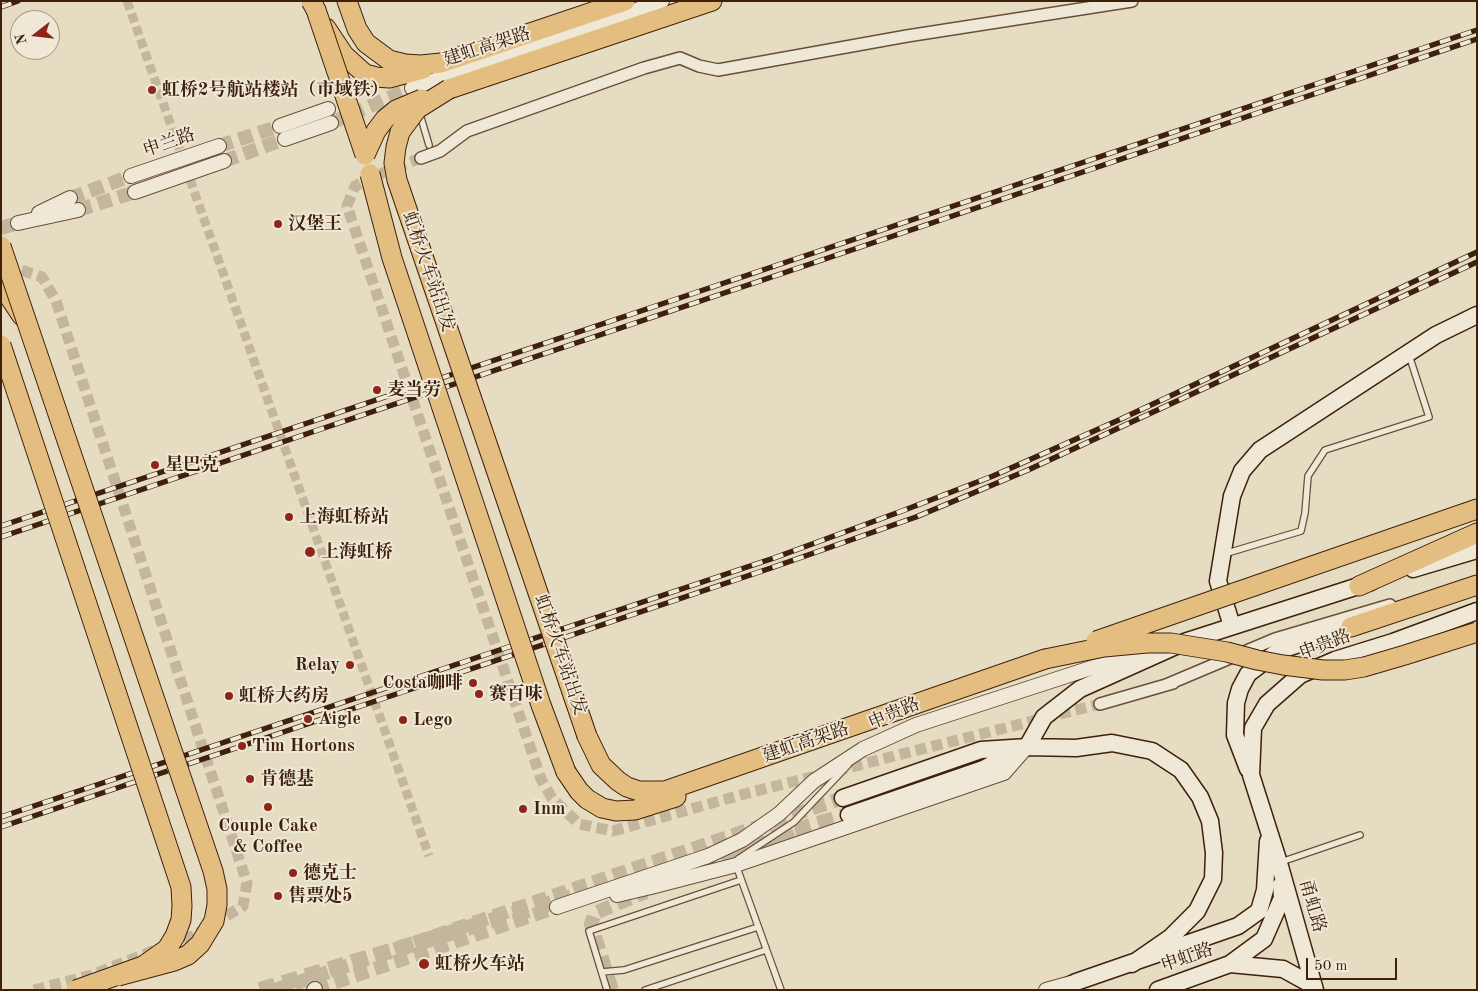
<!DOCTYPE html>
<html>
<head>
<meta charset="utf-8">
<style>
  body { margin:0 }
  #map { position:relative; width:1478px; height:991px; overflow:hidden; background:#e6dcc1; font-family:"Old Standard TT",serif }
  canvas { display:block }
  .frame { position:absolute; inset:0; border:2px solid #3e200c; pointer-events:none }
  .north { position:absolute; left:10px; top:10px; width:50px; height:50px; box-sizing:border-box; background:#efe8d7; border:1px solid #a89886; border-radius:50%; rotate:254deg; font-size:14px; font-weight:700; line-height:20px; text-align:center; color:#3e200c }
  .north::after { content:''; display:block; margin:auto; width:18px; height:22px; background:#8f2418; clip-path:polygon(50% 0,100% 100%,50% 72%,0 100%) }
  .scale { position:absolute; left:1306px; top:958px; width:91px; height:22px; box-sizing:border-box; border:2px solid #3e200c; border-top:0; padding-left:6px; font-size:15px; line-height:18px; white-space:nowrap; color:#3e200c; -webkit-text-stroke:4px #efe8d7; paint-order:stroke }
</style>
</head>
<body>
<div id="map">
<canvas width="1478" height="991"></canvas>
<div class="frame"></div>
<div class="north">N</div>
<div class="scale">50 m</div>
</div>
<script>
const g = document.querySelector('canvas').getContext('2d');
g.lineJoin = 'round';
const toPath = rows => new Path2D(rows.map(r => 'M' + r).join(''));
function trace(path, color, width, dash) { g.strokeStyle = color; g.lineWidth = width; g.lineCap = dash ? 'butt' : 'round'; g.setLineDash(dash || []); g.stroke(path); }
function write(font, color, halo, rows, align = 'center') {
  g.font = font + ' "Old Standard TT","Noto Serif SC",serif'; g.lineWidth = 4; g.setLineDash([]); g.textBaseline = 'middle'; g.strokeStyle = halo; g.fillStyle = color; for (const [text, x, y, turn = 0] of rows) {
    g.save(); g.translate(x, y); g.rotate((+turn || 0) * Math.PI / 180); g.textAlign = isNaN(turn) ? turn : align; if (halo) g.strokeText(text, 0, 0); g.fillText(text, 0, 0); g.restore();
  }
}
trace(toPath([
  [127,1,429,856]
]), '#c4b69d', 9, [9, 4.5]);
trace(toPath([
  [421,158,389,170,355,186,347,206,541,779,552,798,579,824,613,831,748,793,1100,704],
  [6,265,42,277,56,301,247,883,243,906,195,935,170,945],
  [34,990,92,975,155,950]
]), '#c4b69d', 11, [11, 5.5]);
trace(toPath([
  [331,123,412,88],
  [219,146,280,126],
  [224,161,285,139],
  [70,198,131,176],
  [78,210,135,192],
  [1,228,18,223],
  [703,869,797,830],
  [315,989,557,907],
  [275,990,843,798],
  [612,990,591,924,595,913,646,892]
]), '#c4b69d', 14, [14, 7]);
trace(toPath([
  [726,851,849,815],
  [260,990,571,897]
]), '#c4b69d', 16, [16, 8]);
const service = toPath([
  [419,111,429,145],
  [1224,554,1301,531,1305,513,1308,476,1325,450,1429,417,1409,355],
  [1281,862,1360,835],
  [602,972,624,970,758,927],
  [607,990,589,931,741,880],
  [645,990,766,950],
  [781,990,736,865,738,859,794,822,848,765]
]);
const minor = toPath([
  [421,158,440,151,467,131,644,68,680,58,699,66,718,70,907,36,1132,1],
  [1166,685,1275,639,1390,605],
  [1100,704,1173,683]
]);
const tertiary = toPath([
  [412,88,662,1],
  [280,126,328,109],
  [285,139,331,123],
  [131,176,219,146],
  [135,192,224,161],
  [39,213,70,198],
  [18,223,78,210],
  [617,895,651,887,736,865,1004,773,1025,749],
  [557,907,708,856,742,840,779,814,814,781,863,749,916,725,1094,667,1155,650],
  [314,990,315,989],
  [1046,990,1071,983]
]);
const secondary = toPath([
  [1413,569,1477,550],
  [1232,626,1218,581,1232,496,1242,471,1260,450,1436,335,1477,315],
  [1027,747,1044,717,1080,689,1187,641,1371,582],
  [1248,769,1235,735,1236,703,1240,689,1248,674,1278,651,1351,627],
  [843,798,981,750,1027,747,1076,748,1112,743,1152,751,1181,770,1200,797,1210,821,1214,853,1213,879,1197,911,1171,937,1132,964],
  [849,815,983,769,1020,750],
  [1230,964,1283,969,1314,986],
  [1061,990,1076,982,1238,926,1259,911,1265,890,1268,841],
  [1158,990,1230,964,1264,939,1282,898,1281,885],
  [1315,990,1279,863,1251,775,1253,728,1267,704,1300,675,1335,660,1393,642,1477,611]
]);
const trunk = toPath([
  [347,1,357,29,366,43,389,60,405,64,421,65,441,63,625,1],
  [326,28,344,55,365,74,376,77,389,78,423,69],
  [449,89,712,1],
  [1,289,8,295,22,316],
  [1359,586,1477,533],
  [1234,593,1477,509],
  [1351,627,1477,585],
  [587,736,601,765,618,781,627,787,639,791,665,791,1045,659],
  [566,772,579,791,587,799,602,808,616,811,635,810,676,797]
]);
trace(service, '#684f39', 8);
trace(minor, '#684f39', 14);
trace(tertiary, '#684f39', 16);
trace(secondary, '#3e200c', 19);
trace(trunk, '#3e200c', 21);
trace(service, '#efe8d7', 5.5);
trace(minor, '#efe8d7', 11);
trace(tertiary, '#efe8d7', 14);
trace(secondary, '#efe8d7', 16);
trace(trunk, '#e3be80', 19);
const rail = toPath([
  [1,7,18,1],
  [1,526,1477,30],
  [1,537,1477,39],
  [1,817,774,558,902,511,993,476,1121,419,1477,252],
  [1,827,771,568,916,517,1028,470,1477,262]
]);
trace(rail, '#3e200c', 5.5);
trace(rail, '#efe8d7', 4, [11]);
const trunkBridge = toPath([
  [311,1,316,10,365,155],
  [449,89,417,109,400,132,396,147,394,163,397,180,587,736],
  [365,155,376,131,385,119,396,110,422,99],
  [370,174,392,258,541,705,566,772],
  [1,246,213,871,217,889,217,905,214,921,200,944,188,955,174,961,118,976],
  [1,345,181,887,182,906,181,920,175,936,167,949,143,966,76,990],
  [1096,641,1234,593],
  [1045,659,1104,647,1147,643,1171,643,1227,652,1257,660,1283,665,1323,670,1345,670,1364,667,1405,655,1477,632]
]);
trace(trunkBridge, '#3e200c', 21, []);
trace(trunkBridge, '#e3be80', 19);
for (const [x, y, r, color] of [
  [152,90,5,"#8f2418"],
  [278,224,5,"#8f2418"],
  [377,390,5,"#8f2418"],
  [155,465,5,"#8f2418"],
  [289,517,5,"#8f2418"],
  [310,552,6,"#8f2418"],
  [350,665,5,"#8f2418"],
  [473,683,5,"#8f2418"],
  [479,694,5,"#8f2418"],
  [229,696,5,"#8f2418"],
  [308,719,5,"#8f2418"],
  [403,720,5,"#8f2418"],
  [242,746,5,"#8f2418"],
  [250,779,5,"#8f2418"],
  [268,807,5,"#8f2418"],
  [523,809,5,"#8f2418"],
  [293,873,5,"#8f2418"],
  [278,896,5,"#8f2418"],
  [424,964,6,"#8f2418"]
]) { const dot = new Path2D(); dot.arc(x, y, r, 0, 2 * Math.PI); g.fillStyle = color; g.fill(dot); trace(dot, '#efe8d7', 2); }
write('18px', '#3e200c', '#efe8d7', [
  ["建虹高架路",487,47,-18],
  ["申兰路",169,143,-19],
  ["虹桥火车站出发",428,272,71],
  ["申贵路",1325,645,-21],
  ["虹桥火车站出发",560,655,71],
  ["申贵路",894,714,-23],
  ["建虹高架路",806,743,-19],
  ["甬虹路",1312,906,74],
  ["申虹路",1187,958,-19]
]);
write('bold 18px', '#3e200c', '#efe8d7', [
  ["虹桥2号航站楼站（市域铁）",162,90],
  ["汉堡王",288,224],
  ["麦当劳",387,390],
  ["星巴克",165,465],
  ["上海虹桥站",299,517],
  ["上海虹桥",321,552],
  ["Relay",340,665,"right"],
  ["Costa咖啡",463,683,"right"],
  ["赛百味",489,694],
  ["虹桥大药房",239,696],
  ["Aigle",318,719],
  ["Lego",413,720],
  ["Tim Hortons",252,746],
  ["肯德基",260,779],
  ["Inm",533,809],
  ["Couple Cake",268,826,"center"],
  ["& Coffee",268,847,"center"],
  ["德克士",303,873],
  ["售票处5",288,896],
  ["虹桥火车站",435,964]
], 'left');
</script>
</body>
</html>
